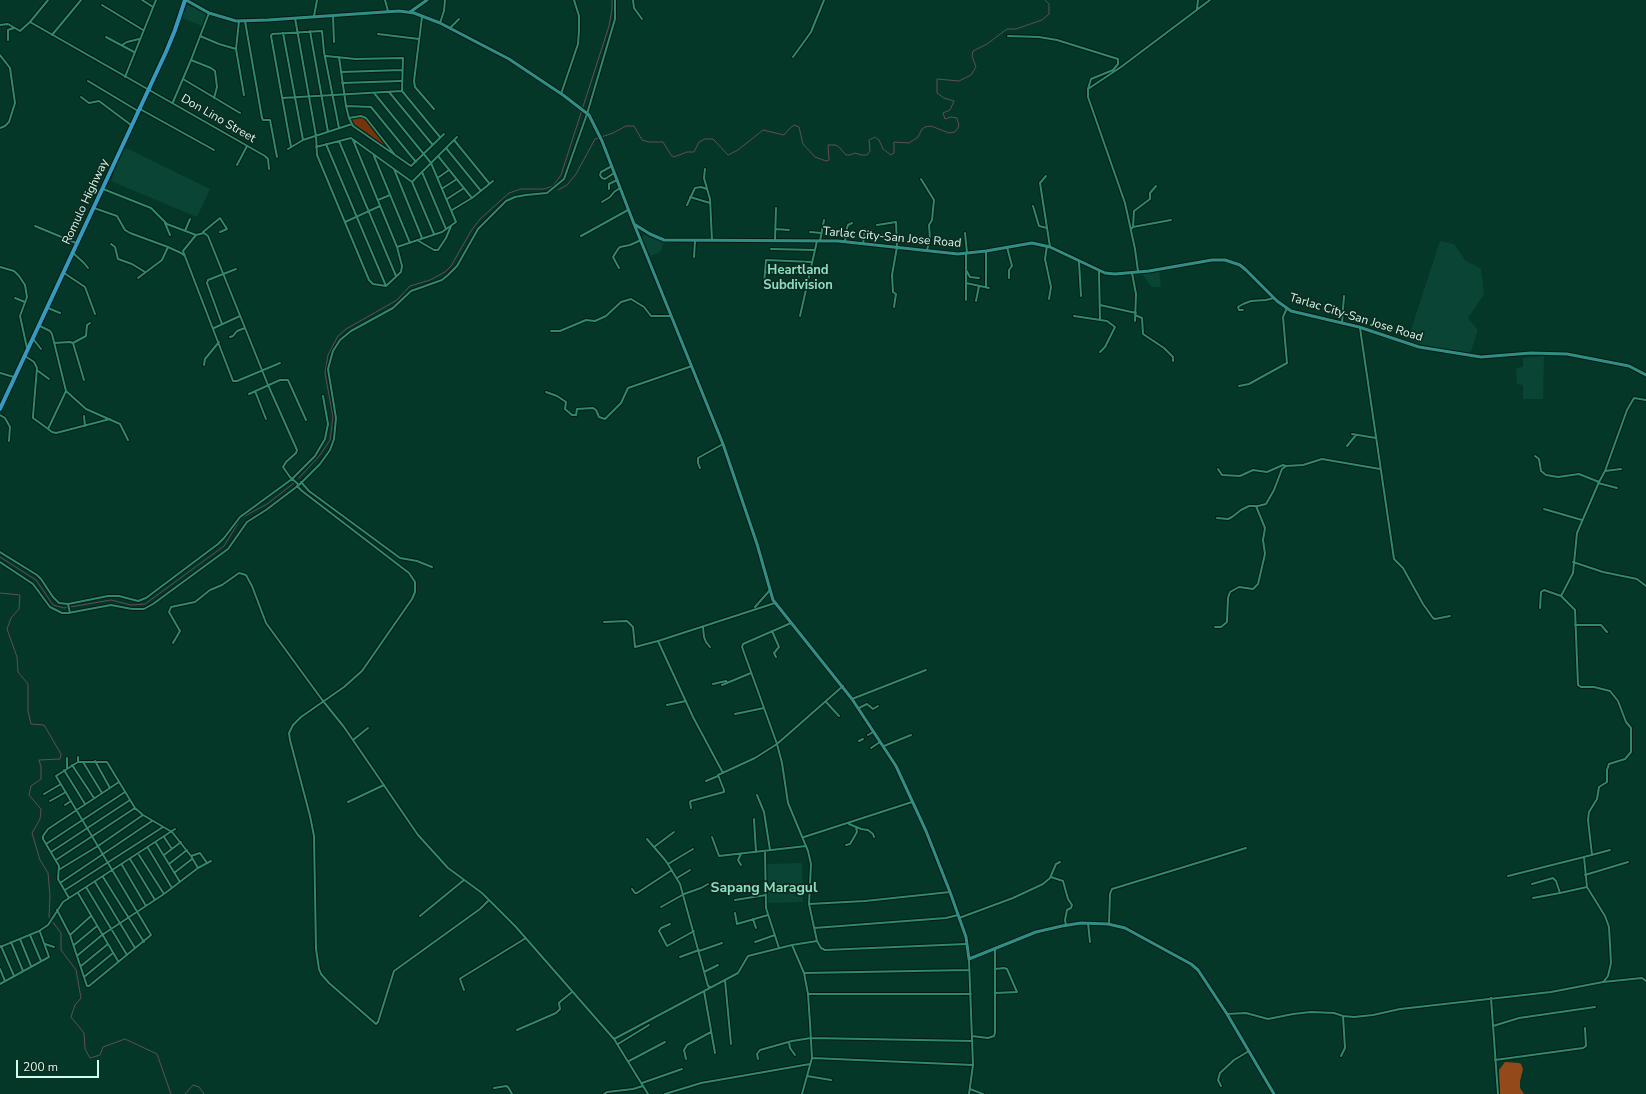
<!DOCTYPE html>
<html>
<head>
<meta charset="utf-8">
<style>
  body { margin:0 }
  #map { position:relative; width:1646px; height:1094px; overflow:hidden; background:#053729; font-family:"Nunito Sans",sans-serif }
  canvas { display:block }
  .scale { position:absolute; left:16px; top:1060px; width:83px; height:18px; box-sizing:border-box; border:2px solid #d3fceb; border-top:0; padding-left:5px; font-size:12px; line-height:14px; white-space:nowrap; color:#d3fceb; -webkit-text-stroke:3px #0f2a21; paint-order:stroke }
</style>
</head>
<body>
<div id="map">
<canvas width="1646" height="1094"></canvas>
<div class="scale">200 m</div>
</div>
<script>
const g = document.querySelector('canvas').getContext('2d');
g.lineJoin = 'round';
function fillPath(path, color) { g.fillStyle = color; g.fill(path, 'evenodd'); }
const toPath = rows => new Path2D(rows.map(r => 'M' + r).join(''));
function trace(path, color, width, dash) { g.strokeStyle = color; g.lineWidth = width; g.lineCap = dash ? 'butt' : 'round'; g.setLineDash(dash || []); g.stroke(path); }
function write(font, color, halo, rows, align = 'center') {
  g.font = font + ' "Nunito Sans",sans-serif'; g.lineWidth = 3.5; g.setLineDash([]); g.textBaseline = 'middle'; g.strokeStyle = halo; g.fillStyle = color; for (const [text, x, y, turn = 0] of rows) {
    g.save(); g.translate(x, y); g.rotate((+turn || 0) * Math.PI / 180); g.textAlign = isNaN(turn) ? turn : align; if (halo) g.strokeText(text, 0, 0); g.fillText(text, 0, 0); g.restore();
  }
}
fillPath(toPath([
  [187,5,207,13,202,26,182,18],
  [124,147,210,189,197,217,111,181],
  [644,235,664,243,660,252,650,256,642,238],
  [1440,241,1454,244,1465,260,1481,269,1484,294,1468,318,1478,330,1470,354,1420,344,1408,339],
  [1159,271,1161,287,1152,287,1142,274],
  [1544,356,1543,399,1523,399,1523,385,1517,384,1516,368,1523,367,1523,358],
  [802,863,803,902,767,903,767,864]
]), '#0a4434');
fillPath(toPath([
  [349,118,366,118,397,157,350,125]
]), '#74350e');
fillPath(toPath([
  [1505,1062,1519,1063,1521,1064,1523,1069,1520,1081,1520,1088,1524,1094,1500,1094,1499,1070]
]), '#94491b');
trace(toPath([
  [558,190,567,185,576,174,595,139,613,133,626,126,634,126,642,140,649,142,663,142,671,155,674,157,687,152,694,152,699,142,705,139,713,139,728,155,738,150,763,130,784,135,788,130,794,125,799,127,803,144,815,157,826,161,829,160,828,145,836,145,840,148,846,155,850,155,855,153,861,155,867,155,870,151,869,140,875,137,879,140,883,149,891,155,894,153,894,142,909,143,918,137,922,129,925,127,931,126,949,133,955,132,959,126,957,118,951,117,945,119,943,113,950,110,954,101,944,98,937,93,937,79,959,81,971,75,976,67,972,56,973,51,987,44,1007,29,1016,29,1042,20,1049,14,1049,4,1045,0],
  [299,478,320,455,330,440,333,417,325,373,328,355,338,336,346,329,397,300,410,286,430,280,445,272,451,266,471,231,480,219,509,193,521,189,544,189,553,186,561,175,609,26,612,9,612,0],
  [0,557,36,580,53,605,64,608,111,600,131,605,145,604,224,546,241,518,267,504,294,483],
  [0,593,20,595,19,609,11,618,7,629,17,657,18,672,28,684,28,711,31,724,44,725,61,754,60,759,39,760,41,767,41,779,31,786,29,795,41,809,40,819,32,833,40,860,48,873,50,896,49,917,61,933,61,950,76,970,81,998,75,1005,71,1017,84,1033,85,1049,90,1058,100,1055,103,1047,125,1039,157,1054,171,1094],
  [185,1094,193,1085,199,1087,204,1094]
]), '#624c5c', 1);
const street = toPath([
  [142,0,153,7],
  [385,0,388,11],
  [633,0,634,8,642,19],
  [102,5,143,30],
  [1197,9,1198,0],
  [314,16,317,0],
  [333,16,334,42],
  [422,17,414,81,415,87,434,109],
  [295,18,316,136,317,155,369,280,373,284,386,286,401,272,402,266,397,247,353,140],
  [245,21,262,118,263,120,270,120,277,157],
  [30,22,48,0],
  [440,23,444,11,445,0],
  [0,25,8,24,20,31,30,22,265,156,268,159,269,169],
  [450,28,459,19],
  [310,31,328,132],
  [283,33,303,140],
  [378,34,419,39],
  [52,35,81,0],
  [200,36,219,44,236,49,244,95],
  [1008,36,1039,37,1057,40,1118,59,1118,64,1113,70,1091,79,1088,89],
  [106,37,134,52],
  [8,40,8,30,14,28],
  [122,45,127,42,139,39],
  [236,49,239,21],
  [0,55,10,68,15,103,9,122,5,126,0,128],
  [326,56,356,59,403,58,402,91,440,137],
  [339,57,346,106,349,118,353,126,411,166,444,134],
  [793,57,811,32,824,0],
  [191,60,211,68,215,71,217,87,214,98],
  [341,72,402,70],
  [125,77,156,0],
  [183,79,240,113],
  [88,81,138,111],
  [342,83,401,81],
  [389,92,432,144],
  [374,93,431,163,456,222,442,232,397,247],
  [561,94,578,44,579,31,579,16,574,0],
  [81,97,89,103,99,101,131,125],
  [282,98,402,91],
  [173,102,191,60,209,13],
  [346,106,371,107,416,162],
  [140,109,214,150],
  [349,118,361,116,366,118,395,155],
  [454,140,489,183],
  [339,141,396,276],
  [326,144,386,286],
  [291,147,271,36,272,34,322,31,324,52,339,128],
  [316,147,351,138,412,182,434,234],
  [446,148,481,191],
  [288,149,303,140,352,124],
  [374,156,410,243],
  [438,156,472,198],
  [237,165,247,146],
  [612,166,601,172,600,175,602,178,605,179,614,173],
  [394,169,422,238],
  [705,169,704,178,710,199,712,240],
  [422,172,446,229],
  [1046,176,1040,183,1050,247],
  [439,177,449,170],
  [921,179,934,200,932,220,929,225,930,239,927,250],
  [412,182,457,137],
  [443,188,457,179],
  [103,189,151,208,167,224,196,235,204,233,208,236,268,385,297,450,296,453,286,462,283,467,290,477,299,485],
  [609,189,609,184,617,180],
  [690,197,710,203],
  [447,199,464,188],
  [378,200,390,195],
  [602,202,610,197,614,192,620,188],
  [687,205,695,188,701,187,707,189],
  [1033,206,1039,226,1047,228],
  [94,208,117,216,125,230,130,233,168,247,181,253,185,256],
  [452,210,472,198,493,181],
  [345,222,380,206],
  [165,223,170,235],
  [877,225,896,222,897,247,892,275,893,292,896,294,894,307],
  [35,226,76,243],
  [1133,227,1171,220],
  [775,229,789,230],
  [1131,229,1133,227,1134,211,1150,199,1150,193,1156,186],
  [185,231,190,219],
  [203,232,220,218,227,229,220,232],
  [810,232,821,233],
  [965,233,967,253],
  [196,235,183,251,233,381,237,381,280,363],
  [581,236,628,210],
  [417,240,434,250,438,250,446,238,451,226],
  [775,240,776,208],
  [820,241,824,220],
  [845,242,847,228,848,225,852,223],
  [111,244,115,247,118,259,132,264,145,272],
  [863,244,865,229],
  [1047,246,1045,259,1051,287,1049,299],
  [1007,247,1012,266,1009,270,1009,278],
  [771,249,815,250],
  [73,253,84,263,88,268],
  [694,257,695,241],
  [1079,262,1081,296],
  [0,267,14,271,19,276,25,285,27,297,20,316,27,348],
  [619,268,613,257,618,249,620,247,630,245,641,240],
  [966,270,970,277,979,278],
  [1099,271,1100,320],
  [1138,271,1135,249,1125,203,1088,97,1088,89,1121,67,1210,0],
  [765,272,810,273],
  [64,273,85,287,95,314],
  [1132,273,1136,294,1135,321],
  [138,278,162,260,168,247],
  [966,283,989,288],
  [807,285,764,284,766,260,812,262],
  [986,287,986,251],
  [15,298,25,302],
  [966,300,966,253],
  [976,301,979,286],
  [1100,305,1136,313],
  [48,308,60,313],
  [1243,310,1239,310,1238,307,1243,304,1251,301,1266,300,1274,298],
  [1135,315,1142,318,1143,334,1164,348,1173,357,1173,361],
  [800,316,817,241],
  [1074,316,1107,321,1115,327,1105,347,1100,352],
  [1342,323,1344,296],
  [222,324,207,283,208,280,236,269],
  [40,326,50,331,52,334,66,391,86,409,120,424,128,440],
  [214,328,240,316],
  [1360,328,1394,559,1403,568,1423,604,1433,618,1435,619,1450,616],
  [551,331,560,331,586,320,595,321,606,316,621,302,631,299,644,307,651,316,671,316],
  [230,337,233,336,237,331,245,328],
  [34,340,41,349],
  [54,343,70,342,73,343,84,380],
  [73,343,86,336,87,325,90,323],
  [25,356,34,362,37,368,33,416,33,418,40,423,52,432,56,433,110,419],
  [204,365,205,359,219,342],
  [38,371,49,379],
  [0,373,14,377],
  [1239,386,1249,384,1287,363,1283,317,1287,308],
  [255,391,266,419],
  [546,392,557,396,566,402,565,409,572,415,576,415,577,409,593,408,596,410,599,417,605,419,621,403,628,388,692,366],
  [249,394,280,380,288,380,306,420],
  [0,415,5,418,10,427,9,441],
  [84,416,85,426],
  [48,429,66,391],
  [1352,434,1376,438],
  [1347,446,1356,435],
  [1535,456,1539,459,1541,471,1546,475,1558,477,1579,474,1599,482],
  [700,468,698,463,698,458,723,444],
  [1218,469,1222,475,1240,476,1253,470,1267,472,1283,465,1286,466],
  [1605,471,1621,469],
  [301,482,309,491,400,558,417,561,432,567],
  [1598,483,1617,488],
  [297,486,302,491,409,573,415,582,415,592,412,599,362,671,344,687,301,717,293,725,289,733,290,740,310,816,314,836,316,949,319,969,321,974,329,983,376,1024,378,1022,394,971,480,909,489,900],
  [1544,509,1582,520],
  [1217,518,1228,519,1232,517,1241,510,1249,506,1258,506,1266,504,1274,490,1282,469,1286,466,1303,465,1322,459,1380,469],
  [0,552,37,575,41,579,53,597,59,603,68,604,108,596,119,596,138,601,146,598,218,544,224,538,240,517,292,479,315,456,325,439,328,424,323,396],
  [0,562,33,584,50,607,62,613,68,613,111,605,132,609,144,609,153,604,228,549,247,522,266,510,299,485,320,464,330,450,334,439,336,418,328,369,333,351,340,340,351,331,393,308,411,291,442,280,448,275,457,266,478,229,506,201,515,197,526,195,547,193,564,179,587,114,615,19,615,0],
  [1573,562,1603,572,1637,579,1646,586],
  [1561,596,1573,573,1577,533,1599,482,1605,471,1627,410,1634,398,1646,400],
  [68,604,70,613],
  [755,607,770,590],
  [1540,608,1541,592,1544,590,1561,596,1575,610,1578,685,1581,687,1594,687,1610,691,1618,701,1626,722,1631,728,1631,752,1625,759,1609,764,1607,770,1607,782,1599,787,1597,799,1589,812,1588,820,1592,855],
  [604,622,627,621,633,627,635,647,658,641,693,717,723,773],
  [791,623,743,644,742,647,777,744,782,763,788,803,808,851,811,864,809,904],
  [1575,625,1601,625,1607,632],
  [703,627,704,637,706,642,710,647],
  [1215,627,1221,627,1227,622,1228,598,1230,592,1239,587,1253,589,1258,584,1265,554,1263,540,1265,528,1256,506],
  [772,631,779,647,774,653,776,657],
  [658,641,775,603],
  [173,643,180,631,169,612,171,607,195,602,210,590,222,585,239,573,246,575,252,586,266,623,323,701,344,727,418,835,448,868,482,893,516,927,614,1039,648,1094],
  [713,684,726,681,727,683],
  [722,685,751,673],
  [852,699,926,670],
  [826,702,839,716],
  [667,705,686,701],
  [859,708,867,704,873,709,878,706],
  [735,714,764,708],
  [868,735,873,732],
  [353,740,368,728],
  [859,741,863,739],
  [884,746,911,735],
  [871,748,880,742],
  [78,757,78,762],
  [95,761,110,788],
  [83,762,102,793],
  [72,765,94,798],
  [67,768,67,758],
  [64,770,85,804],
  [706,781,718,776],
  [44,794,61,784],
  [757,795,764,812,770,850],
  [50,801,66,792],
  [348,802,384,785],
  [65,805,71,801],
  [691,808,690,802,691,801,724,792,724,790,718,775,755,758,777,744,843,686],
  [754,819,756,852],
  [849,824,861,829,868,830,873,834,874,837],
  [164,837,172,849],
  [712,837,719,856,806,846],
  [804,837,912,802],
  [647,839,666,861,680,884,708,986,710,987],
  [156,843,180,882],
  [46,844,125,792],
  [846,845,850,844,857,832,856,827],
  [654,847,674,832],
  [148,848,172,888],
  [765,851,766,908,779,948],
  [51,852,130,800],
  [741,854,738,860,741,865],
  [139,855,164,894],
  [164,855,181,842],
  [191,856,200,853,207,863],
  [130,859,155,900],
  [56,860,135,808],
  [169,864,187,850],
  [668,864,693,849],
  [122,865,146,906],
  [60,869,98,846,143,815],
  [174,873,192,859],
  [1585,875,1628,862],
  [1508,876,1584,857],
  [103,877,144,942],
  [1051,877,1063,881,1068,899,1072,905,1071,908,1067,910,1065,920,1066,925],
  [677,878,690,870],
  [95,882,135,948],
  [60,883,152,821],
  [1532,884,1553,878,1556,881,1560,893,1587,887,1605,916,1609,927,1611,963,1608,976,1604,981],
  [86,887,127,955],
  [1587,887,1584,857,1610,850],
  [632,889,635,893,637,893,672,870],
  [65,890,163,827],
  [950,892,865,901,809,904,817,941,821,948,825,950,966,944],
  [78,893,118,961],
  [69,898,58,879,59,866,43,839,43,836,48,829,119,782],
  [1533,898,1560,893],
  [735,900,766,895],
  [661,907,684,894,701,888,708,884],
  [57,910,70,935,87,986,89,986,151,935,56,776,78,762,107,762,135,808,143,815,172,832,191,856,198,868],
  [735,913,737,924,768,915],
  [420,916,464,880],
  [959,918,1013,898,1043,884,1050,878,1056,864,1060,862],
  [753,919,756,928],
  [1088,923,1090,942],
  [670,924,661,928,659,931,667,946,694,931],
  [1109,924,1110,894,1112,889,1246,848],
  [814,928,946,918,958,915],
  [30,935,41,961],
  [70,935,91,916],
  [20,939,31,966],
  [11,942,23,971],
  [755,942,775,935],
  [45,944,54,947],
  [74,945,97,926],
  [792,945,817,941],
  [1,946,14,976],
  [0,947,39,931,48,925,63,902,175,829],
  [699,951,722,943],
  [78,955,102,935,164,894,198,868,211,861],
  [680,957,699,950],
  [81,966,108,944],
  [0,969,5,981],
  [995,969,1004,968,1007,969,1017,992,995,993],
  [704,972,718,965],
  [804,973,969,970],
  [84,977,113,953],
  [725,980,731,1044],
  [0,984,49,957,40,932],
  [464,990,460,979,461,978,526,938],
  [704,991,715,1053],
  [808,994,971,994],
  [1491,998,1498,1094],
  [1227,1014,1246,1013,1268,1019,1293,1014,1311,1012,1334,1013,1343,1016,1354,1017,1373,1015,1400,1009,1551,992,1603,982,1642,978,1646,981],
  [1493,1026,1519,1018,1595,1007],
  [517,1030,556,1013,560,1009,559,1003,561,1001,572,992],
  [972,1036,988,1038,994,1036,995,1033,995,949],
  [614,1039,738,973,748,956,792,945,804,973,808,994,810,1023,812,1058,802,1094],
  [789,1042,790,1048,795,1055],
  [618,1044,649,1025],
  [1341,1056,1345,1048,1343,1016],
  [812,1058,973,1065],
  [686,1059,684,1050,687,1045,711,1032],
  [758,1059,757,1054,760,1050,792,1041,811,1038,972,1041],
  [1495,1060,1583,1048,1586,1046,1585,1028],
  [629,1061,665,1042],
  [807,1076,831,1080],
  [642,1083,682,1069],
  [1221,1086,1218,1080,1220,1073,1234,1060,1249,1051],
  [494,1088,506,1086,508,1087,512,1094],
  [970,1089,983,1094],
  [604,1094,607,1092,633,1089,643,1086],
  [665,1094,701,1083,810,1064],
  [969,1094,973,1065,969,960]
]);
const secondary = toPath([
  [186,0,209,13,236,21,268,20,399,11,414,13,440,23,509,59,563,95,589,115,602,141,634,224,650,234,664,240,838,241,958,254,986,251,1032,243,1050,247,1105,273,1115,274,1149,271,1212,260,1225,260,1240,265,1246,270,1277,301,1291,311,1359,327,1419,347,1481,357,1531,353,1567,354,1629,366,1646,375],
  [410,12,427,0],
  [634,224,723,444,757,544,773,600,852,699,896,766,926,831,950,892,966,937,969,959,1036,932,1062,926,1081,923,1108,924,1125,928,1191,964,1198,970,1227,1014,1274,1094]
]);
const highway = toPath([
  [0,409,166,52,175,30,185,0]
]);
trace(street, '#021c13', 4);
trace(secondary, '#021c13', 5);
trace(highway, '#021c13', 6);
trace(street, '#30896c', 2);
trace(secondary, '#328e85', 3);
trace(highway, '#3899bf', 4);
write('12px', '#d3fceb', '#0f2a21', [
  ["Don Lino Street",218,119,30],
  ["Romulo Highway",86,202,-65],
  ["Tarlac City-San Jose Road",892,238,5],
  ["Tarlac City-San Jose Road",1356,318,17]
]);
write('bold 13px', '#8ae0c0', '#0f2a21', [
  ["Heartland",798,271],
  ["Subdivision",798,286]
]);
write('bold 14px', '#8ae0c0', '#0f2a21', [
  ["Sapang Maragul",764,889]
]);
</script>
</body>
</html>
